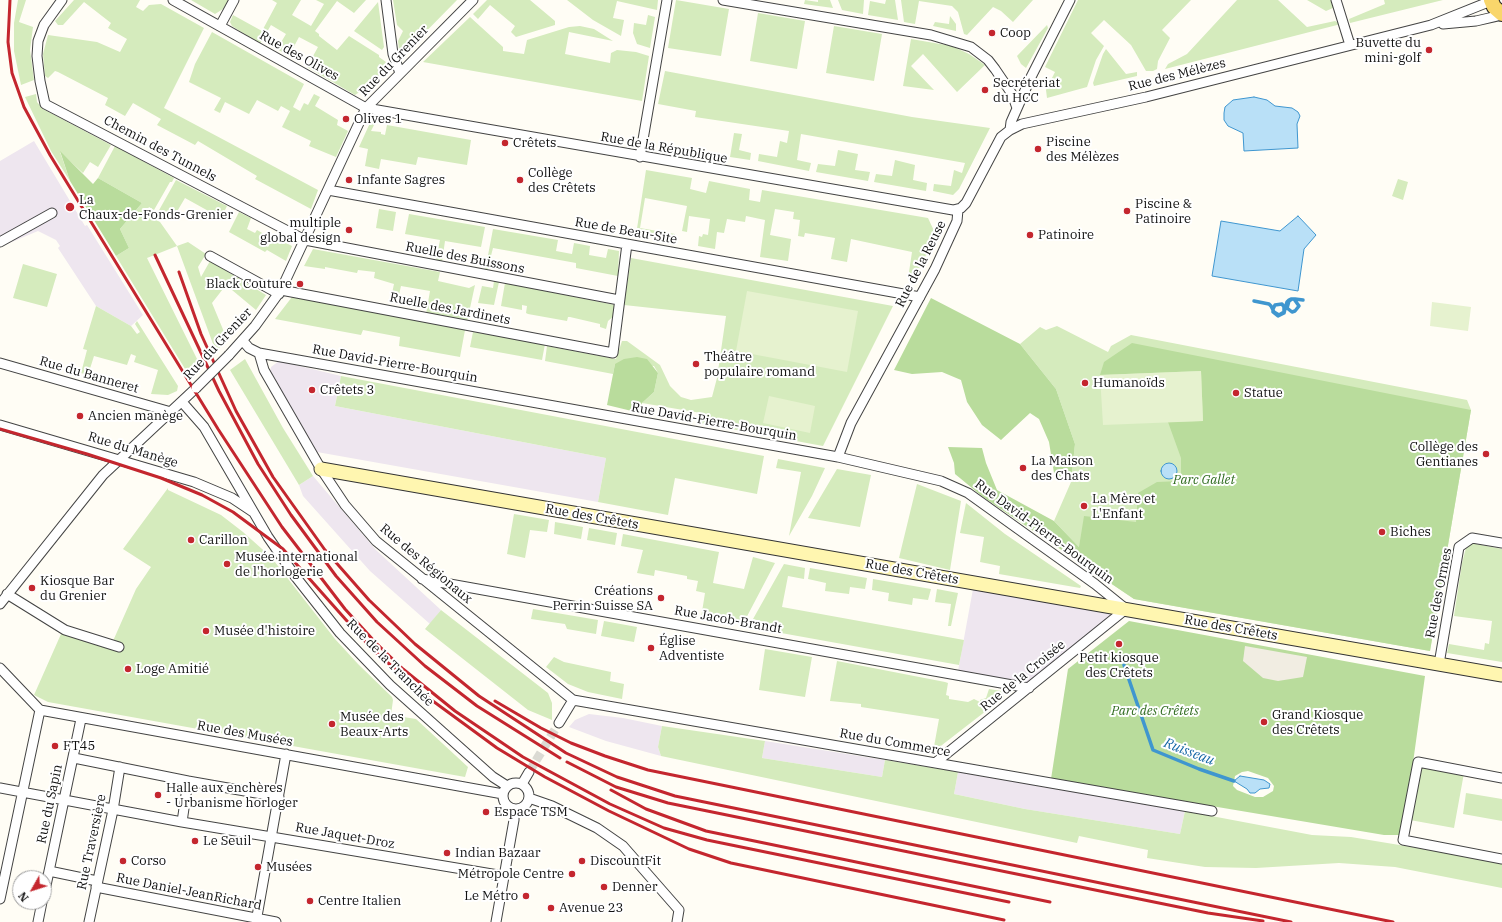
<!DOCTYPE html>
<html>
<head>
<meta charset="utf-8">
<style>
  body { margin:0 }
  #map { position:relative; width:1502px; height:922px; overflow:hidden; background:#fffdf5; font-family:"IBM Plex Serif",serif }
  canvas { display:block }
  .north { position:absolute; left:12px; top:870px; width:40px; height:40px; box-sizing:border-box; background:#fff; border:1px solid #a0a0a0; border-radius:50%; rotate:231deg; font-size:11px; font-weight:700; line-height:16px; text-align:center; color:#111 }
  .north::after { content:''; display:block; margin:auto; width:14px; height:18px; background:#c4262e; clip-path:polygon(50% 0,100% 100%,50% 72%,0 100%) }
</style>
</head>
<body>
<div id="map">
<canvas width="1502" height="922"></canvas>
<div class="north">N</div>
</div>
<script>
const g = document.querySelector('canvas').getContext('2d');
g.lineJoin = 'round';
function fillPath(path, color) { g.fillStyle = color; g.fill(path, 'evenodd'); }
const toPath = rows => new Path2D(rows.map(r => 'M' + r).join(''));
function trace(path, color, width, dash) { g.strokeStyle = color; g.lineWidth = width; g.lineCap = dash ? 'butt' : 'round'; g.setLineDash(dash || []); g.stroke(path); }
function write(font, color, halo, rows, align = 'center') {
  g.font = font + ' "IBM Plex Serif",serif'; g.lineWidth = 4; g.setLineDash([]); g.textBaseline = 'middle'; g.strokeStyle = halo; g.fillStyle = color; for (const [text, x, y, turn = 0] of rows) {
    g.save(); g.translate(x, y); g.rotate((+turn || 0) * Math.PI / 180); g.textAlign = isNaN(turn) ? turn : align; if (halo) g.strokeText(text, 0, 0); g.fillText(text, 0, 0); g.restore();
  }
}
fillPath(toPath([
  [34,141,85,226,87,225,143,315,131,326,96,306,58,248,60,246,56,240,38,231,0,247,0,161],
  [279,361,341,376,335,406,606,458,598,502,317,452,270,372,271,367],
  [313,476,376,550,441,610,430,624,370,571,303,496,299,485],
  [973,589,1114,615,1028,685,958,671],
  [589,714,623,718,662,726,658,747,661,756,606,741,569,727,575,720],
  [765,741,885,760,882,777,762,758],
  [958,772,1185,811,1180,834,1025,809,954,794]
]), '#eee6ef');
fillPath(toPath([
  [18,0,26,0,19,22,33,27,30,50,34,80,21,85,14,51,14,23],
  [74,0,140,0,136,7,143,11,149,5,161,4,204,28,164,108,318,190,311,209,255,179,257,176,198,141,195,145,157,125,161,119,133,103,125,116,105,105,108,98,58,72,55,71,48,78,45,76,43,54,48,35,97,42,120,52,127,39,108,28,111,23,84,2,63,25,58,25,55,21],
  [191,0,229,0,223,9,215,14],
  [272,0,301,0,292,15,311,26,324,4,316,0,366,0,354,13,337,1,315,31,319,34,319,36,337,50,349,36,379,55,379,57,386,62,386,66,367,91,361,91,355,95,307,67,318,47,299,37,289,56,277,49,286,34,271,25,260,44,232,26,230,22,233,15,262,31,277,3],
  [393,0,457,0,400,58,398,41,403,31,397,25],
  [487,0,530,0,555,21,555,25,516,37,511,32,515,26,490,5,478,19,473,14],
  [567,0,658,0,657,10,617,1,613,18,624,20,621,36,593,20],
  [676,0,729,9,721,56,668,48],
  [805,0,818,2,818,0,830,0,833,8,804,4],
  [838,0,864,0,863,14,842,10],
  [886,0,895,0,898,20,868,15,870,1,885,4],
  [901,0,1033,0,1013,22,1001,11,993,7,967,35,964,34,958,12,952,6,919,1,915,24,904,22],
  [1078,0,1191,0,1162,30,1170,38,1158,61,1157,69,1153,71,1146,71,1131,45,1104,20,1091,33,1104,46,1096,60,1087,87,1047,98,1046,90,1055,72,1045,67],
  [1237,0,1278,0,1307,27,1335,21,1341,24,1165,69,1168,64,1187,54],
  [1307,0,1332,0,1333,8,1326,11],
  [1384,0,1443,0,1350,23,1349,19,1385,4],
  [378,2,384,47,382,50,354,31],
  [758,13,805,21,797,69,750,61],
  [648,15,655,17,650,48,637,44,633,33,634,23,646,25],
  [950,16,956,24,956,31,933,26,935,22,949,24],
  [470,17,503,47,503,51,524,54,527,40,569,27,580,26,594,29,613,41,569,32,565,54,610,63,611,53,617,50,636,52,649,56,642,101,423,62],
  [1047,25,1048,28,1026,68,1021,64,1017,56],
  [834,26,882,34,874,81,826,73],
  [212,32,304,84,293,107,300,111,304,103,308,105,314,94,320,97,315,106,338,120,337,125,348,131,336,157,309,146,311,141,282,127,290,111,281,106,278,111,257,100,249,114,225,102,220,113,214,110,221,98,189,82,195,64],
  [911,39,952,46,969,54,985,65,957,92,923,54,911,66,934,90,903,86],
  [1106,49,1126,74,1137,72,1137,76,1094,86,1093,83,1095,77,1103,54],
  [665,71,912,117,990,128,959,189,953,195,933,191,934,184,951,186,954,170,962,173,965,163,801,134,797,160,811,163,809,171,758,161,759,154,777,157,780,141,787,143,789,131,695,117,696,111,658,104],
  [36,94,37,102,43,109,111,145,98,167,90,162,83,173,60,152,70,181,51,151,25,97],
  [370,123,375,123,371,131,381,132,381,134,385,135,387,125,471,140,467,165,418,157,416,165,381,159,379,169,365,166,368,149,359,147],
  [734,133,742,134,739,150,751,153,750,160,730,157],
  [115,146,174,178,172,182,170,182,154,210,149,207,145,214,160,222,177,246,188,242,206,254,198,267,201,277,210,261,266,295,256,310,226,285,212,303,227,339,216,352,177,246,147,258,201,367,190,377,116,256,129,248,120,229,142,203,98,178],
  [838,150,858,154,855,170,870,172,868,181,816,172,818,164,835,166],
  [895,160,915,165,913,180,927,183,926,191,874,182,876,174,892,176],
  [646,170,692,178,690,189,706,193,709,181,750,189,749,200,760,202,762,190,928,218,936,235,912,283,909,272,912,252,851,239,847,262,831,259,835,238,805,233,804,237,798,236,800,220,793,219,794,212,775,209,770,235,791,239,788,261,760,257,765,220,746,216,745,222,727,219,724,233,717,232,715,249,698,246,699,236,702,237,703,234,708,235,710,219,689,216,687,232,682,231,687,206,645,198,640,228,675,234,674,242,636,235],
  [1398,179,1408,182,1403,200,1392,196],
  [176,180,227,206,221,218,185,198,172,220,158,212],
  [379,209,396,212,393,231,376,228],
  [239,212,251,218,247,229,255,233,257,230,264,234,260,242,268,247,274,237,292,246,286,261,267,250,265,252,229,232],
  [409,214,485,227,481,247,445,241,442,262,436,261,440,240,405,234],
  [493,229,558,240,556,251,572,254,574,243,590,246,589,255,606,258,608,249,619,251,618,276,576,268,576,263,493,248,487,271,485,271],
  [313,249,440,272,438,281,469,288,475,285,467,322,426,314,430,291,401,286,398,299,391,298,394,284,374,278,375,272,358,270,357,273,325,267,325,269,304,266],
  [631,258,893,306,823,446,699,423,701,413,642,403,654,392,658,373,654,366,615,364,613,374,545,361,547,346,616,359,622,341,627,341,660,365,670,386,681,397,691,400,712,397,717,378,726,316,624,305],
  [23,264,57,274,47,307,13,298],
  [494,281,499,282,494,305,478,303,482,286,493,288],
  [505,283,615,305,615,315,608,321,606,329,600,327,600,324,570,317,568,317,567,321,528,314,526,313,527,306,522,305,522,310,501,306],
  [292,297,465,330,460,357,399,346,400,337,363,330,361,335,275,319],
  [96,306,131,326,137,334,140,332,135,324,137,321,178,386,177,391,168,395,151,394,158,370,134,362,136,356,131,354,127,365,94,356,88,375,81,373,87,350,83,349],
  [1057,326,1108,352,1111,346,1131,335,1467,400,1471,410,1430,651,1134,599,1073,558,1079,547,1054,521,1071,482,1075,444,1056,389,1020,344,1040,327,1046,330],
  [473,332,545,344,542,360,470,347],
  [245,359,283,428,313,476,299,485,230,370],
  [341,376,764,456,757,494,675,478,668,515,598,502,606,458,335,406],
  [778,459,825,468,812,496,789,536,801,472,776,468],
  [837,469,871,475,860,527,808,518],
  [917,484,961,501,950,570,899,558],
  [168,488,168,490,221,515,243,532,271,557,335,639,358,664,392,697,393,700,391,715,416,719,468,767,465,777,48,702,34,695,65,625,113,641,136,589,151,567,123,549],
  [966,503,1005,534,1081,586,1080,588,999,574,1000,566,980,562,984,537,960,533],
  [514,514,549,520,547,532,530,530,525,558,507,554],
  [555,522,583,527,581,539,554,534],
  [589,528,617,533,615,545,587,540],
  [623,534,719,552,713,583,744,589,753,557,775,563,743,624,708,621,701,618,705,593,696,591,698,581,687,579,687,576,655,570,654,576,637,573,643,550,621,546],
  [1471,543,1502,549,1502,662,1447,653,1449,644,1484,650,1485,643,1489,644,1492,621,1454,616,1462,563,1466,548],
  [784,564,805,568,804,579,788,576,782,607,964,640,959,665,770,631,771,624,753,619],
  [810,568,867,578,865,589,850,587,849,594,825,591,826,583,808,579],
  [873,579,931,589,928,600,913,598,912,605,888,601,889,593,872,590],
  [937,589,958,593,951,626,948,626,951,604,935,602],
  [533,609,598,620,596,634,567,629,565,624,531,619],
  [441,610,548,693,552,703,552,720,528,710,425,629],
  [604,621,637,627,634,642,601,636],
  [765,649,812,657,805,697,759,690],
  [554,657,564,662,611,672,610,681,624,684,622,699,588,692,568,684,546,667],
  [837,661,945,682,948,683,946,695,949,696,949,699,968,702,974,699,980,702,980,700,986,698,989,689,1001,691,1004,697,933,752,939,719,861,707,861,704,830,701],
  [662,726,765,741,762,758,882,777,885,760,958,772,954,794,1025,809,1180,834,1185,811,1312,835,1351,837,1502,862,1502,888,1395,867,1339,863,1256,868,1205,867,1147,858,1148,850,1079,836,1077,843,661,756,658,747],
  [1420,765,1464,773,1454,828,1410,820],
  [1466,793,1502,799,1502,821,1463,814]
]), '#d5ebbd');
fillPath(toPath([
  [60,151,93,184,98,178,142,203,120,229,129,248,116,256,70,181],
  [931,298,1020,344,1056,389,1075,444,1071,482,1054,473,1049,442,1039,419,1030,413,1001,440,982,425,967,402,961,380,942,372,912,374,894,370],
  [1132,343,1471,410,1430,651,1134,599,983,497,955,474,954,463,948,447,982,448,986,463,997,490,1054,521,1079,547,1084,516,1136,522,1138,493,1157,482,1181,481,1181,458,1168,422,1203,421,1201,371,1100,375,1104,362],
  [637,357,647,359,658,373,654,392,642,403,640,413,607,405,615,364,624,359],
  [1129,621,1425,676,1403,835,1384,835,1051,779,1068,669],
  [1248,771,1268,778,1274,786,1273,791,1263,797,1255,797,1237,790,1233,786,1235,776,1242,772]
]), '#b9dc9c');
fillPath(toPath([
  [747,291,858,311,847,372,736,351],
  [1432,302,1471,307,1468,331,1430,326],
  [1201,371,1203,421,1103,425,1100,375],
  [769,396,815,406,810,433,763,423]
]), '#e6f2cf');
fillPath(toPath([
  [1245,646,1307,657,1303,677,1278,681,1263,678,1243,661]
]), '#f1ede2');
const water = toPath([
  [1254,97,1267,100,1275,106,1292,108,1298,112,1300,116,1297,124,1298,148,1244,151,1243,133,1228,126,1224,120,1224,113,1225,107,1233,100,1254,97],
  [1298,216,1316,235,1304,249,1298,291,1212,276,1221,221,1280,231,1298,216],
  '1161 471a8 8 0 1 1 16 0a8 8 0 1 1-16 0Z',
  [1240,776,1264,780,1270,784,1269,788,1260,789,1255,793,1250,793,1247,789,1234,781,1240,776]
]);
fillPath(water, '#b9e0f7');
trace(water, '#3f96cf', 1);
trace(toPath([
  [1254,301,1269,304,1271,306,1274,312,1279,315,1284,312,1284,307,1282,304,1275,305,1273,309,1273,312,1278,316,1284,313,1286,305,1287,302,1289,300,1291,299,1294,299,1299,306,1295,311,1292,312,1287,308,1289,301,1292,299,1295,299,1303,300],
  [1124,665,1153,750,1199,769,1234,781]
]), '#3f96cf', 3.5);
trace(toPath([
  [529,772,559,723]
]), '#dbdad3', 9, [9, 4.5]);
const street = toPath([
  [62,0,44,25,38,41,37,56,40,81,45,104,305,240,619,300],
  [173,0,366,108,953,210,961,208,966,203,1001,137,1010,130,1022,124,1146,97,1431,25,1491,1],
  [386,0,393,54,400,73],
  [723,0,931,35,971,47,988,60,995,69,1012,94,1017,108],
  [1336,0,1350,45],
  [1443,24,1476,21,1502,15],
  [220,26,234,0],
  [1010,130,1011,122,1031,77,1070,0],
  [640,157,667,0],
  [328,190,920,297],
  [0,242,52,213],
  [210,256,279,294],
  [281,290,613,353,627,244],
  [243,341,249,348,259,353,264,370,321,469,345,505,376,541,573,700,1212,811],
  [259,353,838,457,941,481,968,493,1095,584,1126,609,935,763],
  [229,355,255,326,281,290,366,108,473,0],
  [0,363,171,412],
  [182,402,204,427,268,537,295,576,340,633,390,685,493,777,507,786],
  [0,425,194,482,232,498,253,512],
  [838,457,851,423,935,269,957,221,958,210],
  [422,579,1029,688],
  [7,594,65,630,119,647],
  [0,604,103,475,196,388],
  [1439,664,1459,547,1472,538,1502,543],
  [0,668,40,710,503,794],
  [559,723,573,700],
  [74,758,188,781,182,822,504,876],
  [1502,778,1418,762,1403,840,1502,859],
  [188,781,279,797],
  '503 796a13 13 0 1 1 26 0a13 13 0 1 1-26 0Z',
  [522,784,529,772],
  [0,788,182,822],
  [529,798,552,806,597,828,623,846,679,910,677,922],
  [49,871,97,881],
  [96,887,276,922],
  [44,895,81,719],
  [0,899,40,710],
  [38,922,42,902],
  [89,922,113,810,120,767],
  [256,922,286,754],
  [496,922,514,820,514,809]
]);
const secondary = toPath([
  [321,469,1502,675]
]);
const primary = toPath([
  [1491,0,1494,7,1502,14]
]);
trace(street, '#444', 11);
trace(secondary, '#333', 15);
trace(primary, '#222', 16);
trace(street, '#fff', 9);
trace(secondary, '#fff6b0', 13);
trace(primary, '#f9d66b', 14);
trace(toPath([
  [10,0,8,42,12,73,24,107,50,155,218,429,282,527,345,609,376,643,403,669,455,711,523,757,610,804,664,828,707,840,1009,902],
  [155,255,219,391,258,464,291,515,336,576,377,622,425,666,477,706,560,758],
  [179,272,201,334,236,411,273,477,325,550,369,600,415,644,479,696,566,753,617,777,675,796,1291,922],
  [0,429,87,454,161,478,202,495,233,512,283,549,371,648,426,696,497,748,545,777,609,811,689,849,731,863,1004,920],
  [495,701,541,728,571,743,605,756,648,770,1393,922],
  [567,762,616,787,668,803,1208,913,1263,921],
  [611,790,646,809,706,831,1050,902]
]), '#c4262e', 3);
const streetBridge = toPath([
  [196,388,229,355]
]);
trace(streetBridge, '#444', 11, []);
trace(streetBridge, '#fff', 9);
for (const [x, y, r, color] of [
  [992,33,4,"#c4262e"],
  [1429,50,4,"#c4262e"],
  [985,90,4,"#c4262e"],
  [346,119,4,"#c4262e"],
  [505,143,4,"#c4262e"],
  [1038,149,4,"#c4262e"],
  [349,180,4,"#c4262e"],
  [520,180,4,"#c4262e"],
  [70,207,5,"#c4262e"],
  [1127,211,4,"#c4262e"],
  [349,230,4,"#c4262e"],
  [1030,235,4,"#c4262e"],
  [300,284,4,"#c4262e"],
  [696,364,4,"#c4262e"],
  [1085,383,4,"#c4262e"],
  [312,390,4,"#c4262e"],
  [1236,393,4,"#c4262e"],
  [80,416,4,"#c4262e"],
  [1486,454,4,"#c4262e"],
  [1023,468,4,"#c4262e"],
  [1084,506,4,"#c4262e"],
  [1382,532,4,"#c4262e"],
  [191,540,4,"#c4262e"],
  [227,564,4,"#c4262e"],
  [32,588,4,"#c4262e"],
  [661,598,4,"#c4262e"],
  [206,631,4,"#c4262e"],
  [1119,644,4,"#c4262e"],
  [651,648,4,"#c4262e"],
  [128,669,4,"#c4262e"],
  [1264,722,4,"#c4262e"],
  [332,724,4,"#c4262e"],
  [55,746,4,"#c4262e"],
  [158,795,4,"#c4262e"],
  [486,812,4,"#c4262e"],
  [195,841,4,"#c4262e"],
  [447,853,4,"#c4262e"],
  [123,861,4,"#c4262e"],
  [582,861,4,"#c4262e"],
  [258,867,4,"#c4262e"],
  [572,874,4,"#c4262e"],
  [604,887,4,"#c4262e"],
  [526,896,4,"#c4262e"],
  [310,901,4,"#c4262e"],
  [551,908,4,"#c4262e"]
]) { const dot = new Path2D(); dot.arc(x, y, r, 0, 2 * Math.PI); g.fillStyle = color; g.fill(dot); trace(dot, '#fff', 1.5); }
write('13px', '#111', '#fff', [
  ["Coop",1000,33],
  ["Buvette du",1421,43,"right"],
  ["mini-golf",1421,58,"right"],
  ["Secréteriat",993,83],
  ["du HCC",993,98],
  ["Olives 1",354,119],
  ["Piscine",1046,142],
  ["des Mélèzes",1046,157],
  ["Crêtets",513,143],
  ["Collège",528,173],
  ["des Crêtets",528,188],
  ["Infante Sagres",357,180],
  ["La",79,200],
  ["Chaux-de-Fonds-Grenier",79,215],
  ["Piscine &",1135,204],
  ["Patinoire",1135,219],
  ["multiple",341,223,"right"],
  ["global design",341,238,"right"],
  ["Patinoire",1038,235],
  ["Black Couture",292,284,"right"],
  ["Théâtre",704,357],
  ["populaire romand",704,372],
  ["Humanoïds",1093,383],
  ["Crêtets 3",320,390],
  ["Statue",1244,393],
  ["Ancien manège",88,416],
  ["Collège des",1478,447,"right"],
  ["Gentianes",1478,462,"right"],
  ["La Maison",1031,461],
  ["des Chats",1031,476],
  ["La Mère et",1092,499],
  ["L'Enfant",1092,514],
  ["Biches",1390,532],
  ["Carillon",199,540],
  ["Musée international",235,557],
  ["de l'horlogerie",235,572],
  ["Kiosque Bar",40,581],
  ["du Grenier",40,596],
  ["Créations",653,591,"right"],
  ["Perrin Suisse SA",653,606,"right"],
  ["Musée d'histoire",214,631],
  ["Église",659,641],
  ["Adventiste",659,656],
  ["Petit kiosque",1119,658,"center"],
  ["des Crêtets",1119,673,"center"],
  ["Loge Amitié",136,669],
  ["Grand Kiosque",1272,715],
  ["des Crêtets",1272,730],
  ["Musée des",340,717],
  ["Beaux-Arts",340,732],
  ["FT45",63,746],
  ["Halle aux enchères",166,788],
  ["- Urbanisme horloger",166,803],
  ["Espace TSM",494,812],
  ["Le Seuil",203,841],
  ["Indian Bazaar",455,853],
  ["Corso",131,861],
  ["DiscountFit",590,861],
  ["Musées",266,867],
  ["Métropole Centre",564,874,"right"],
  ["Denner",612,887],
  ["Le Métro",518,896,"right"],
  ["Centre Italien",318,901],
  ["Avenue 23",559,908]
], 'left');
write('13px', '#111', '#fff', [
  ["Rue des Olives",299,56,29],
  ["Rue du Grenier",394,61,-46],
  ["Rue des Mélèzes",1177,75,-14],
  ["Rue de la République",664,148,10],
  ["Chemin des Tunnels",160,149,28],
  ["Rue de Beau-Site",626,231,10],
  ["Ruelle des Buissons",465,258,11],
  ["Rue de la Reuse",921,264,-63],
  ["Ruelle des Jardinets",450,309,11],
  ["Rue du Grenier",218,344,-47],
  ["Rue David-Pierre-Bourquin",395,364,10],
  ["Rue du Banneret",89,375,16],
  ["Rue David-Pierre-Bourquin",714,422,10],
  ["Rue du Manège",133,450,17],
  ["Rue des Crêtets",592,517,10],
  ["Rue David-Pierre-Bourquin",1044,532,36],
  ["Rue des Régionaux",426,564,40],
  ["Rue des Crêtets",912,572,10],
  ["Rue des Ormes",1439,593,-79],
  ["Rue Jacob-Brandt",728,620,10],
  ["Rue des Crêtets",1231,628,10],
  ["Rue de la Tranchée",390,663,45],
  ["Rue de la Croisée",1023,676,-39],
  ["Rue des Musées",245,734,10],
  ["Rue du Commerce",895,743,10],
  ["Rue du Sapin",50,804,-78],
  ["Rue Jaquet-Droz",345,836,10],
  ["Rue Traversière",92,842,-78],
  ["Rue Daniel-JeanRichard",189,892,11]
]);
write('italic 13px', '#2f6b1f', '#fff', [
  ["Parc Gallet",1204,480],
  ["Parc des Crêtets",1155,711]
]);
write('italic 14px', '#1768a6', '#fff', [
  ["Ruisseau",1189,752,21]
]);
</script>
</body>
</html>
